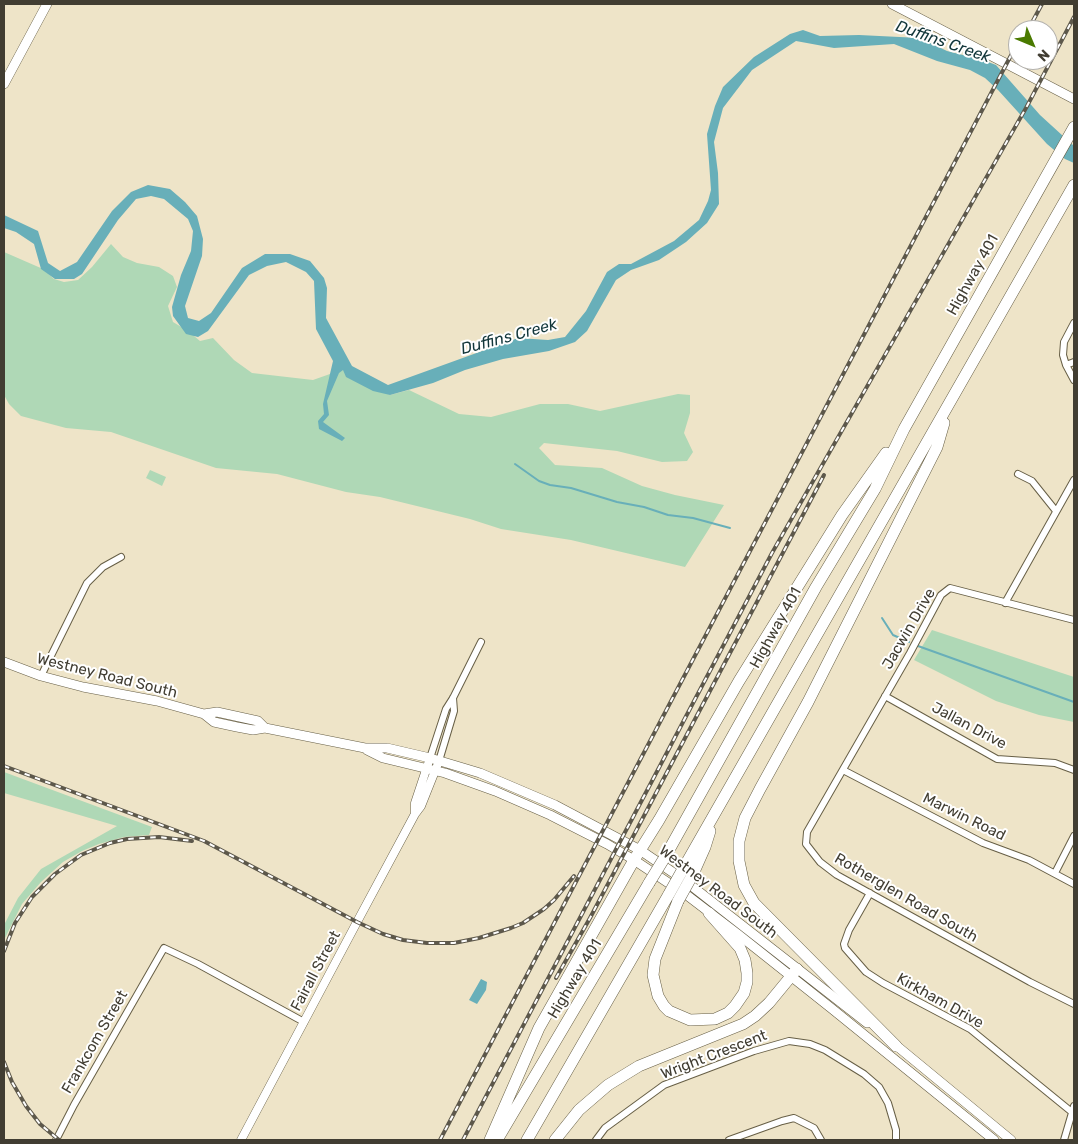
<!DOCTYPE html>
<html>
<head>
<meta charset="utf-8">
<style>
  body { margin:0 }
  #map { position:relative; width:1078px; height:1144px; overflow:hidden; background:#eee4c8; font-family:Rubik,sans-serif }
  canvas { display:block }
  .frame { position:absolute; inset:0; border:5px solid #413d32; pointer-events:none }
  .north { position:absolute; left:1008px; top:20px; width:50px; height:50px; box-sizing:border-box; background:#fff; border:1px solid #b3b1ad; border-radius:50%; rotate:135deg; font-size:14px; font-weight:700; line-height:20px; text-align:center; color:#413d32 }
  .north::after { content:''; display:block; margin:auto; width:18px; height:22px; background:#4a7a00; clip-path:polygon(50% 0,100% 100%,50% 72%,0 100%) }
</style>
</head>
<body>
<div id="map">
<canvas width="1078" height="1144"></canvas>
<div class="frame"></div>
<div class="north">N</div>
</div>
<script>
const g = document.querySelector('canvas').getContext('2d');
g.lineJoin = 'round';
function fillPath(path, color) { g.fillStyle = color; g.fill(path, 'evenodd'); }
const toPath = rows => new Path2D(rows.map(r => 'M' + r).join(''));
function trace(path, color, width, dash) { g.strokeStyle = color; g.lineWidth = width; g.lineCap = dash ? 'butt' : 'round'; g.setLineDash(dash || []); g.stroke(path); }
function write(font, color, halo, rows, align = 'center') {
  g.font = font + ' Rubik,sans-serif'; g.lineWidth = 4; g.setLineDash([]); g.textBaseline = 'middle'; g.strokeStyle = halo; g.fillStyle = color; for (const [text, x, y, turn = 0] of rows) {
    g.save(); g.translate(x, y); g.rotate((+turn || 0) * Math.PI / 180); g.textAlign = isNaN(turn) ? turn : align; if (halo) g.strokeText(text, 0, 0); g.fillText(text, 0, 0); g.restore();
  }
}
fillPath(toPath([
  [111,244,123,257,137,263,159,267,173,276,177,287,168,306,173,322,188,331,200,341,213,338,234,360,252,373,313,380,344,369,390,395,409,390,459,414,491,417,540,404,568,404,600,411,678,394,690,395,690,413,684,433,693,452,687,461,662,462,617,451,544,443,539,448,555,465,602,468,642,486,675,495,724,505,685,567,571,540,501,529,470,519,380,497,346,492,277,474,216,468,111,432,66,428,21,416,9,404,4,395,4,252,43,269,54,279,64,282,78,280,92,267],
  [150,470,166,477,162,486,146,478],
  [932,630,1074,677,1074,722,1039,715,996,701,914,660],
  [4,772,152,827,149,835,124,837,99,844,82,851,63,862,41,882,22,904,4,940,4,925,18,898,41,869,117,826,4,793]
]), '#afd8b6');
fillPath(toPath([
  [803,30,820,36,859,35,920,38,947,51,983,60,996,65,1040,115,1074,146,1074,163,1065,159,1047,144,998,90,985,78,970,70,937,61,894,44,834,48,796,41,752,70,723,108,714,142,718,173,719,204,707,223,686,242,659,260,631,270,616,280,587,331,575,342,549,351,503,359,465,370,433,383,390,395,373,391,346,377,343,370,339,373,327,401,329,415,323,422,345,438,342,441,319,429,318,421,324,414,323,404,333,361,316,329,314,281,306,272,286,262,267,266,249,275,208,331,198,337,186,334,173,316,172,307,181,275,191,251,193,231,188,219,164,199,151,196,136,199,118,220,82,274,74,279,55,279,41,269,34,244,16,232,4,228,4,215,38,231,48,263,60,271,77,262,112,211,131,192,148,185,170,189,185,202,197,216,203,239,202,256,185,306,188,318,199,321,211,313,242,268,265,254,290,254,310,261,324,278,327,288,326,318,352,366,388,385,518,338,548,340,565,337,586,311,607,272,619,264,631,264,674,241,699,220,708,201,711,190,707,134,715,106,723,87,754,57,790,34],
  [481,979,487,982,486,990,477,1004,469,1000]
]), '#68afb9');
trace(toPath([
  [515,464,539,481,550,485,571,488,617,502,644,507,668,515,693,518,730,528],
  [882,618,893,635,909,642],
  [918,646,1074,702]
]), '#68afb9', 2);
const minor = toPath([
  [1074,323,1064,342,1063,355,1066,365,1074,380],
  [1066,365,1074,362],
  [1018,474,1032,481,1056,511],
  [1005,603,1074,480],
  [1074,620,950,588,941,595,910,653,807,832,806,844,820,862,837,875,1030,982,1074,1004],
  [41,676,87,583,103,567,121,557],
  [885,696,997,759,1055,763,1074,770],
  [430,758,446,709,453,698,481,642],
  [439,761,454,711,453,698],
  [843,770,983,843,1029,860,1074,884],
  [1055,873,1074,836],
  [870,893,849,930,844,944,845,948,866,972,883,983,970,1029,1073,1113],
  [56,1140,74,1105,164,948,198,964,304,1022],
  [596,1140,605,1128,664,1085,754,1051,789,1041,810,1044,825,1050,864,1074,879,1087,888,1103,896,1130,896,1140],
  [729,1140,782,1121,794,1118,814,1128,821,1140],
  [1064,1140,1074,1106]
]);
const tertiary = toPath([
  [415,814,415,803,430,758],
  [241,1140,357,922,415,814,421,806,439,761]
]);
const secondary = toPath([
  [892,4,1074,99],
  [4,84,47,4],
  [4,662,41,676,83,687,157,701,204,714,217,712,258,721,265,728],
  [204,714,214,722,237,727,253,730,265,728,365,748,387,748,430,758,480,773,555,805,640,850,684,880,867,1023],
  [367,750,383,758,445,773,495,791,550,815,607,844,634,860,688,896,739,935,831,1008,994,1140],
  [892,1042,1011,1140]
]);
const motorway = toPath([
  [665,857,816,587,875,489,904,429,1074,127],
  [683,869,1074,185],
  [693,874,705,847,710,831],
  [678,901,655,959,653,975,658,996,664,1006,669,1011,690,1020,715,1019,728,1013,735,1006,744,993,747,982,747,973,745,960,740,948,709,913],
  [896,1046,754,903,744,885,739,861,739,841,745,818,760,789,808,702,937,447,944,423],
  [490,1140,539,1028,634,860,659,820,739,681,842,515,886,453],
  [497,1140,649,883],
  [527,1140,669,894],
  [555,1140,579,1110,608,1085,639,1066,743,1024,755,1016,769,1003,797,969]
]);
trace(minor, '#675f46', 8);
trace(tertiary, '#675f46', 9);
trace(secondary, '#675f46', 10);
trace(motorway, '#675f46', 12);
trace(minor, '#fff', 6);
trace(tertiary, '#fff', 8);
trace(secondary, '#fff', 9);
trace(motorway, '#fff', 11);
const rail = toPath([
  [1028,30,1042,4],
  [4,766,204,841,357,922,383,934,403,940,427,943,454,943,479,938,511,928,523,923,544,909,554,900,574,876],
  [4,951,15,923,32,897,55,874,81,855,110,843,127,839,159,837,192,841],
  [556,978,590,918,824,475],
  [4,1062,12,1082,26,1106,40,1124,59,1140],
  [440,1140,1018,42],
  [463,1140,772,553,1026,108,1074,17]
]);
trace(rail, '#5d584b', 4);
trace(rail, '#fff', 2, [5.5]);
const motorwayBridge = toPath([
  [649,883,665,857],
  [669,894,683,869],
  [678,901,693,874]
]);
trace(motorwayBridge, '#675f46', 12, []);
trace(motorwayBridge, '#fff', 11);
write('15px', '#413d32', '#fff', [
  ["Highway 401",973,275,-61],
  ["Highway 401",776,628,-61],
  ["Jacwin Drive",909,629,-60],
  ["Westney Road South",107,676,14],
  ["Jallan Drive",969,726,28],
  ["Marwin Road",964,817,26],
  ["Westney Road South",718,892,37],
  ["Rotherglen Road South",906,898,30],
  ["Fairall Street",316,971,-62],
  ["Highway 401",575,979,-59],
  ["Kirkham Drive",940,1001,29],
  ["Frankcom Street",95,1042,-60],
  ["Wright Crescent",714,1055,-21]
]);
write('italic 16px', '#12363a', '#fff', [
  ["Duffins Creek",943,42,19],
  ["Duffins Creek",509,337,-15]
]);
</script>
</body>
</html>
